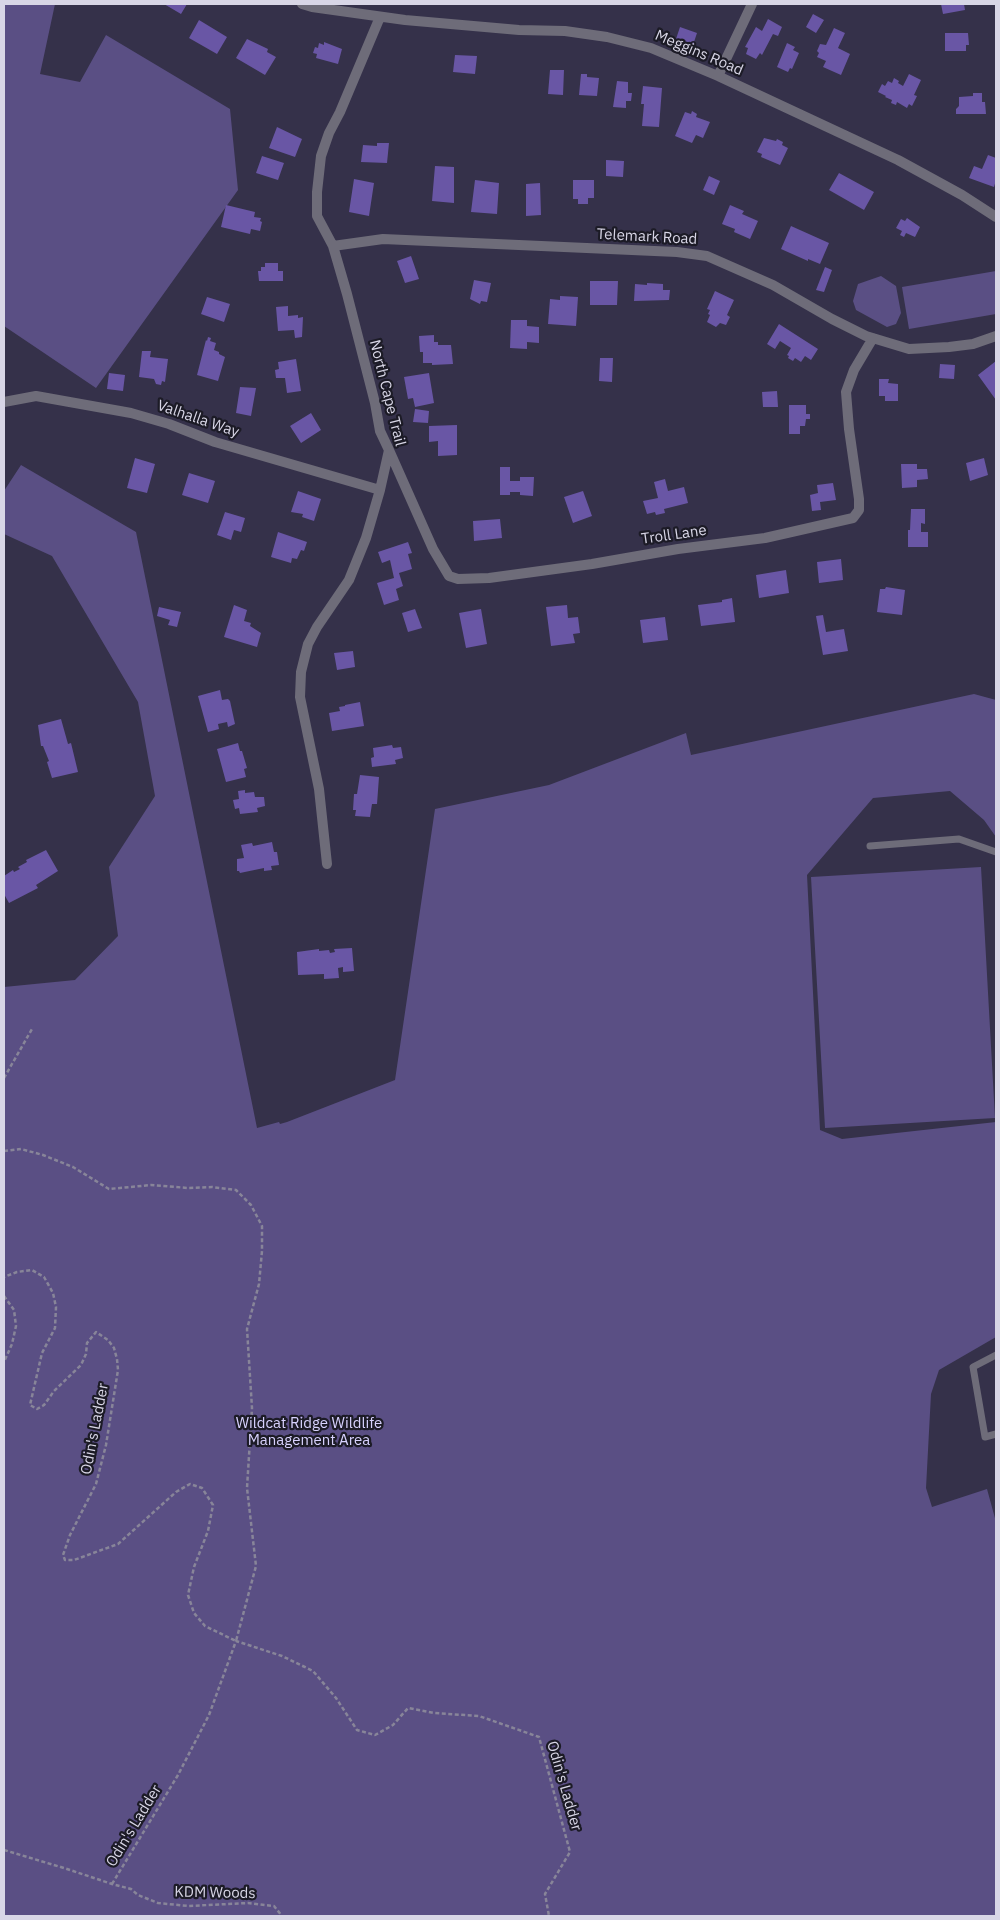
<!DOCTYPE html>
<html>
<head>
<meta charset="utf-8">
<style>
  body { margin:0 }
  #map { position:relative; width:1000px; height:1920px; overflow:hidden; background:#35314a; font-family:"IBM Plex Sans",sans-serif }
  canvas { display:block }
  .frame { position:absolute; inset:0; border:5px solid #d8d6e6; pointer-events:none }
</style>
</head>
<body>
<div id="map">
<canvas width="1000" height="1920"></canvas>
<div class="frame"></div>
</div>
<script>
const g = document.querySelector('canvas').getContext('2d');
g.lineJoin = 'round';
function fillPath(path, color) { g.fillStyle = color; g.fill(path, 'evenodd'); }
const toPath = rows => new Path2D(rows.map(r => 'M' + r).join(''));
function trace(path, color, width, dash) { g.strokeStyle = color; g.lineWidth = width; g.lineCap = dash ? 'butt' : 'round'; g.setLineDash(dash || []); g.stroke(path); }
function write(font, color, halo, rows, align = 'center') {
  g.font = font + ' "IBM Plex Sans",sans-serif'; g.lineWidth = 4.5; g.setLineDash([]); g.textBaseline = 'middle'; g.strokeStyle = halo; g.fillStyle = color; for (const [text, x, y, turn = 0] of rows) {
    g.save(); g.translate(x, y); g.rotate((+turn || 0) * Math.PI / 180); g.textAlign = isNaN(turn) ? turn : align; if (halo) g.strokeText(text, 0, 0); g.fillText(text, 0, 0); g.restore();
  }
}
fillPath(toPath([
  [4,4,55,4,40,74,80,82,106,35,230,109,238,190,96,388,4,326],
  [996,271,996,314,909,329,902,287],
  [881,276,896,286,901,313,896,324,887,327,856,310,853,301,858,284],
  [21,465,136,532,257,1128,279,1122,280,1124,287,1122,395,1080,435,809,549,785,686,733,691,755,974,694,996,700,996,837,984,820,950,791,873,798,807,875,820,1130,842,1139,996,1122,996,1337,939,1370,931,1394,926,1488,932,1507,987,1489,996,1522,996,1916,4,1916,4,987,75,980,118,936,109,867,155,796,138,702,52,556,4,534,4,491],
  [981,867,995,1118,825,1128,811,877]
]), '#5a4f84');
fillPath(toPath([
  [164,4,187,4,181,14],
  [941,4,964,4,965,10,943,14],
  [813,14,824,20,816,33,806,27],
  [768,19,782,27,778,36,773,34,762,55,760,53,756,59,746,54,748,48,745,47,756,27,762,31],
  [199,20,227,37,217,54,189,38],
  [680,27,697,33,692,48,675,42],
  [834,28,845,33,838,48,850,54,841,75,823,67,826,61,817,57,819,53,817,51,820,44,826,45],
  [945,33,968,33,969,45,966,45,966,51,945,51],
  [247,39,268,49,267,52,276,57,265,75,236,58],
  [324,42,342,49,338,64,316,58,317,54,313,53,315,47,318,48,319,43,324,45],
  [787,43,795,47,793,50,799,53,792,69,790,68,788,72,777,67],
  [455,55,477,56,475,74,453,72],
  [550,70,564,70,563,95,548,94],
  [581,74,587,74,587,77,599,78,597,96,579,95],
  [909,74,921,80,914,95,917,96,912,106,909,104,907,108,897,102,896,105,891,103,892,100,885,97,886,96,878,92,882,84,885,86,888,81,892,83,894,78,899,81,898,83,903,86],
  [617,81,628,82,628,93,632,93,631,101,626,101,626,108,613,107],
  [643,86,662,88,659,127,642,126,644,104,641,104],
  [973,93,982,93,982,102,985,102,986,114,956,114,956,109,959,106,959,97,973,96],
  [692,111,697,114,696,117,710,122,703,138,696,135,692,143,675,136,685,112,691,114],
  [277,127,302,139,295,157,269,148],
  [764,138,776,141,777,139,783,142,782,145,788,148,780,165,761,157,762,154,757,152],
  [377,143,389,143,387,163,361,162,363,145,377,146],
  [988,155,996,158,996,180,994,187,969,178,974,166,982,169],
  [262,156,284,163,278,180,256,173],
  [606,160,624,161,623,177,606,176],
  [435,166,454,167,454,203,432,201],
  [839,173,874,192,864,210,829,190],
  [709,176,720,181,714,195,703,190],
  [354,179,374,183,369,216,349,212],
  [475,180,499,183,497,214,471,212],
  [573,180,594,180,594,198,588,198,588,204,578,204,578,199,573,199],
  [540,183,541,215,526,216,526,184],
  [226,205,255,212,254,217,261,218,260,221,262,222,260,231,251,229,250,234,221,227],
  [730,205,744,211,742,214,758,221,750,239,734,232,735,229,722,224],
  [907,218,920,227,915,237,906,233,904,237,900,235,902,231,896,228,901,219,905,221],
  [791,226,829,243,820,264,808,259,808,261,781,249],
  [411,256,419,279,405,283,397,261],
  [265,263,278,263,278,271,283,271,283,281,259,281,258,271,261,271,261,267,265,267],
  [825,267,832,270,824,292,816,290],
  [474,280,491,283,487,302,481,301,480,304,470,299],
  [590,281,618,281,617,305,590,305],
  [647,283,663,284,663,290,670,290,669,300,634,301,635,284,647,285],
  [715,291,734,300,727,315,730,317,726,325,720,323,716,327,707,322,710,315,708,314,710,310,707,309],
  [560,296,578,297,576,326,548,324,550,299,560,300],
  [207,297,230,304,224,322,201,314],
  [288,306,288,316,298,315,298,318,303,317,302,337,295,338,294,330,278,331,276,307],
  [511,320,527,320,527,326,539,327,539,343,527,342,527,349,510,348],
  [779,324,818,349,811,360,805,356,801,362,795,358,793,361,788,358,789,356,787,355,791,348,780,341,775,349,767,344],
  [434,335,434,342,438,342,438,345,451,345,453,364,432,365,432,363,423,363,423,352,420,352,419,336],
  [208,337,211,338,210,341,216,343,214,350,219,352,219,354,225,357,218,381,197,375,206,340,207,341],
  [142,351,151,351,150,357,168,359,165,382,162,381,161,385,156,384,154,379,139,377],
  [600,358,613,358,612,382,599,381],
  [296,359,301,391,287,393,285,378,276,378,275,370,279,369,278,362],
  [996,361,996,400,978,375],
  [940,364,955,365,954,379,939,378],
  [109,373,125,375,123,391,107,389],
  [429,373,434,403,415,407,413,398,408,399,404,377],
  [879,379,889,379,888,383,898,384,898,401,885,401,885,396,879,396],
  [240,387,256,388,251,416,236,413],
  [777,391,778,407,763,407,762,392],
  [789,405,806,405,806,414,810,414,810,419,806,419,805,426,800,426,800,434,789,434],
  [415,409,429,411,428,423,413,422],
  [311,413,321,430,301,443,290,426],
  [457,425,457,455,438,456,438,441,429,442,429,426],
  [135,458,155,464,147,493,127,488],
  [984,458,988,475,970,481,966,463],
  [901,464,917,464,917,469,927,469,928,479,917,480,917,487,902,488],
  [500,467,510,467,510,481,520,481,520,477,534,477,533,496,520,495,520,492,510,492,510,495,500,495],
  [189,473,215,481,208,503,182,495],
  [665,479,668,491,684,487,688,503,664,509,665,513,656,515,655,512,647,514,643,501,658,498,654,482],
  [833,483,836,500,820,502,821,510,812,511,810,495,818,493,817,485],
  [298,491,321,499,314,521,302,517,303,514,291,512],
  [583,491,592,516,573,523,564,497],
  [911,509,925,509,925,524,921,523,921,532,928,532,928,547,908,547,908,530,910,530],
  [225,512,245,518,241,532,234,530,231,540,217,535],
  [500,519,502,538,474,541,473,521],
  [278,532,307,542,304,551,301,550,297,559,292,558,291,563,271,557],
  [408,542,412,553,408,554,412,569,399,573,403,586,396,589,399,600,384,605,377,583,394,578,390,560,382,563,378,552],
  [841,559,843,580,819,583,817,562],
  [786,570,789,593,759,598,756,575],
  [886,587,905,590,902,615,877,612,880,589,885,589],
  [732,598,735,622,701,626,698,605,722,602,722,600],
  [234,605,247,610,244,621,251,623,250,626,261,633,257,647,224,637],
  [567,605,568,618,578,617,580,633,573,634,575,643,551,646,546,607],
  [159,607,181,612,177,627,168,625,170,620,157,616],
  [415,609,422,628,408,632,402,613],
  [481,609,487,644,466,648,459,613],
  [823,615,826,632,844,629,848,651,823,655,816,616],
  [665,617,668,640,643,643,640,620],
  [353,651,355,667,337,670,334,653],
  [220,690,222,700,228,699,230,701,235,724,228,727,227,722,218,724,219,729,208,732,198,696],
  [360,702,364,726,332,731,329,713,340,711,339,707,345,706,345,705],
  [61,719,68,744,71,743,78,772,52,778,47,762,49,761,43,746,41,746,38,725],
  [238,743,240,751,242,751,247,768,244,769,246,777,226,782,217,749],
  [392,745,393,748,401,747,403,758,395,760,396,764,372,767,371,758,374,757,373,748],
  [360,775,379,777,377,804,372,804,370,817,355,816,356,810,353,810,354,794,357,794],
  [245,790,245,793,254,792,255,797,264,797,265,806,257,808,258,812,240,814,239,808,235,809,233,800,239,799,238,791],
  [272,842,274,852,277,852,279,865,271,866,272,870,264,871,264,868,240,873,239,871,237,871,237,859,244,858,241,845,252,843,253,846],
  [46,850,58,871,36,885,38,888,9,903,4,894,4,876,13,870,14,872,20,869,18,867,27,862,26,860],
  [352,948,354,971,343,972,343,967,338,968,339,978,324,979,324,974,298,975,297,952,319,949,319,951,329,950,330,953,335,952,334,949]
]), '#6956a5');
trace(toPath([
  [4,1078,32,1029],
  [4,1151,21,1149,43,1155,73,1167,109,1189,151,1185,188,1188,212,1187,236,1190,251,1205,262,1226,262,1251,259,1284,247,1329,252,1408,247,1488,256,1566,236,1641,205,1626,194,1613,188,1595,194,1567,208,1531,213,1505,202,1488,190,1484,176,1492,118,1544,74,1560,65,1560,63,1555,70,1535,96,1484,106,1445,118,1370,117,1359,114,1348,108,1340,96,1332,87,1343,86,1354,81,1365,54,1391,44,1405,37,1409,30,1405,42,1353,55,1328,56,1307,53,1293,44,1277,32,1270,17,1272,4,1277],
  [4,1296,14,1310,16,1326,12,1344,4,1362],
  [4,1850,64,1868,112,1884,131,1889,138,1895,158,1903,189,1906,248,1903,274,1906,282,1916],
  [112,1884,178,1775,209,1715,236,1641,282,1656,313,1671,336,1698,357,1730,375,1735,393,1725,408,1708,434,1713,479,1716,539,1737,570,1852,545,1894,549,1916]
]), '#888599', 2.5, [4, 2.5]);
trace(toPath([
  [870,846,959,839,996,852],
  [996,1355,973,1367,985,1437,996,1434]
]), '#6e6c79', 7);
trace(toPath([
  [302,4,312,7,405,20,519,30,565,31,607,37,651,48,718,76,898,160,962,195,996,217],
  [718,76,752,4],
  [333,246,383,239,677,252,707,256,773,285,832,319,866,336,909,349,949,347,973,344,996,336],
  [4,402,36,396,131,413,169,424,215,442,380,490],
  [389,450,433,549,449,576,458,579,489,578,592,564,678,549,765,538,853,518,859,510,859,499,849,429,846,392,854,370,873,338],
  [327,864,319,789,300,697,301,672,308,644,317,627,349,580,366,538,380,490,389,450,380,431,375,403,347,294,333,246,317,216,317,192,321,156,329,133,340,112,380,17]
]), '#6e6c79', 10);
write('15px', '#d8d6e6', '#1c1b26', [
  ["Meggins Road",699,53,23],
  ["Telemark Road",647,237,3],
  ["North Cape Trail",387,393,76],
  ["Valhalla Way",198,419,19],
  ["Troll Lane",674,535,-8],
  ["Odin's Ladder",95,1429,-79],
  ["Odin's Ladder",564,1786,74],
  ["Odin's Ladder",134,1826,-59],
  ["KDM Woods",215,1893,1]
]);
write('15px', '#d8d2fe', '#1c1b26', [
  ["Wildcat Ridge Wildlife",309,1424],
  ["Management Area",309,1441]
]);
</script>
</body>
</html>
